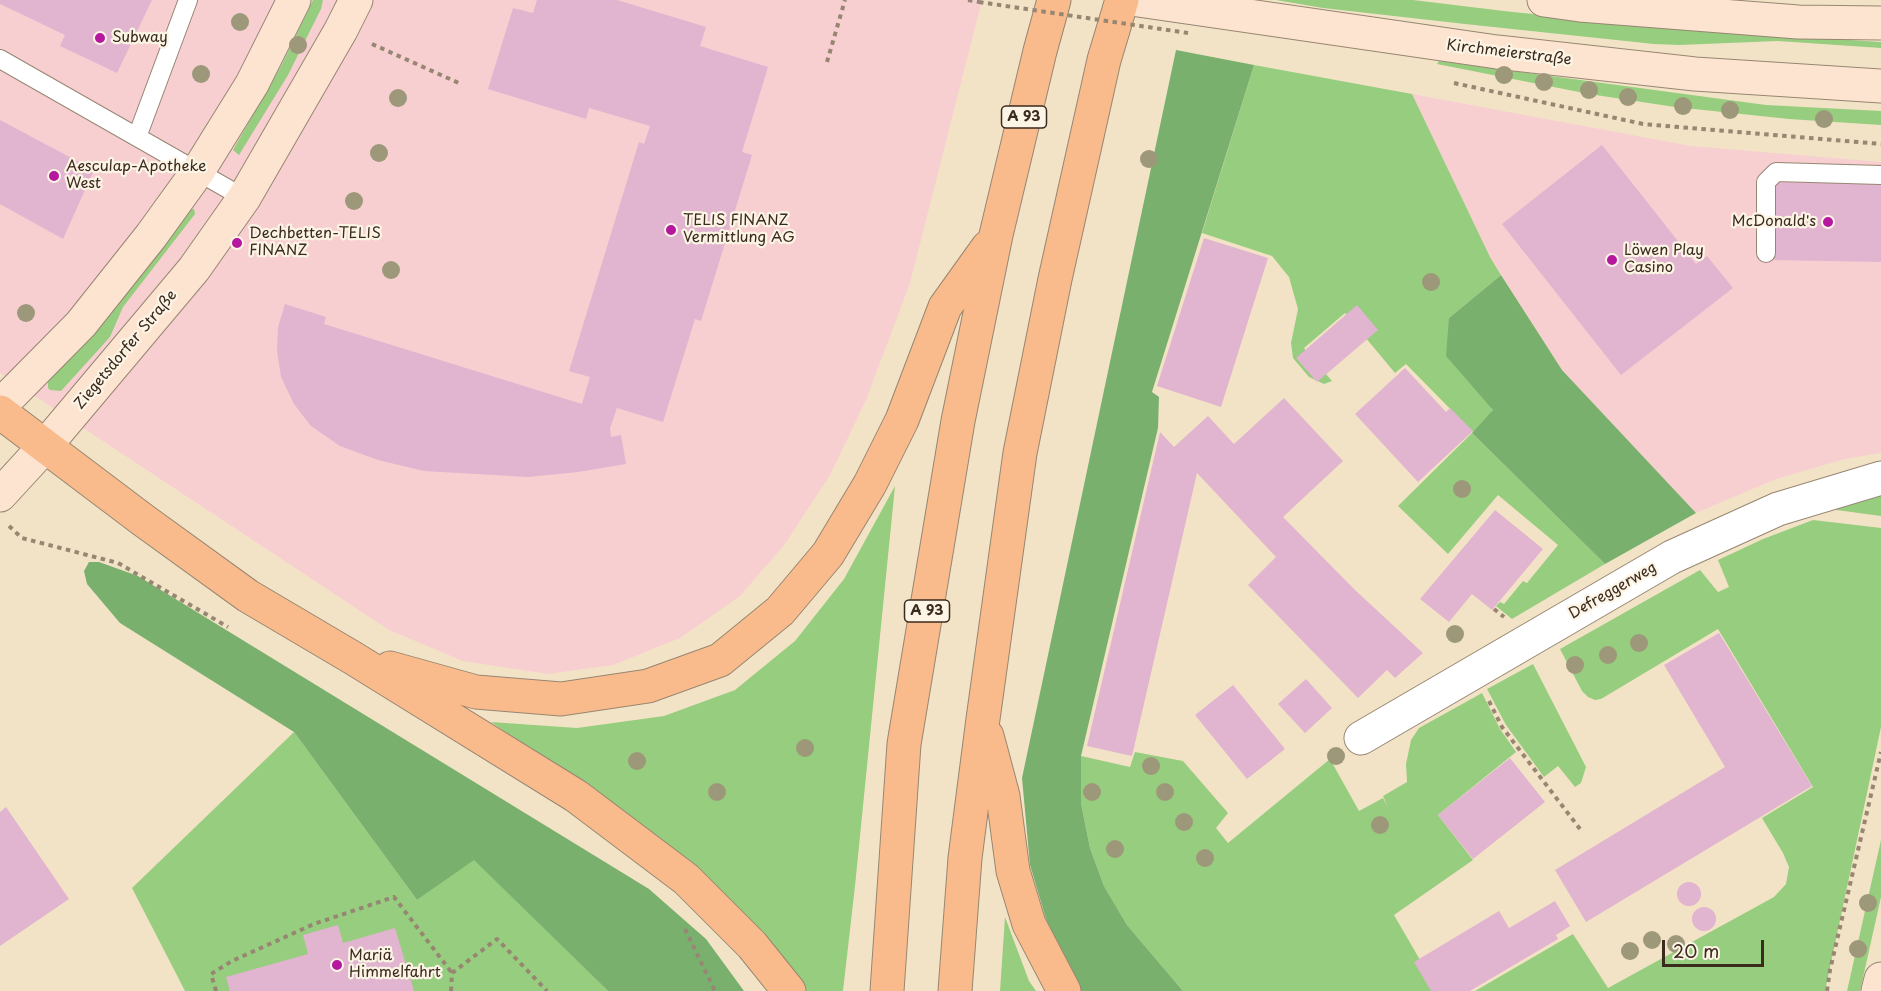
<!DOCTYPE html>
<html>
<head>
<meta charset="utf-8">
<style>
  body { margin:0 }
  #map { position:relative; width:1881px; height:991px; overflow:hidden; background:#f3e3c6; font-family:"Playpen Sans",sans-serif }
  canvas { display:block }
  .scale { position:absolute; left:1662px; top:940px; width:102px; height:27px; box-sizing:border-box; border:3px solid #3b2a1e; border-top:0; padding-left:8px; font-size:18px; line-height:21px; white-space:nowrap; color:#3b2a1e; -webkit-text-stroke:4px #fcf5e5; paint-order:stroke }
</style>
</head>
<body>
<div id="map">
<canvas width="1881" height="991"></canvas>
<div class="scale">20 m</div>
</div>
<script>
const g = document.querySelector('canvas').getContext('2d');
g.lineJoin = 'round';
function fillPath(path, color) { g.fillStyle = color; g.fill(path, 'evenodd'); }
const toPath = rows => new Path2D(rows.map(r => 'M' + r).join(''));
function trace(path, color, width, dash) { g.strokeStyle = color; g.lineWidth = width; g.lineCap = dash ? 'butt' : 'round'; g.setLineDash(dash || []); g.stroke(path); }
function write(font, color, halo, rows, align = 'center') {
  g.font = font + ' "Playpen Sans",sans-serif'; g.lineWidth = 4.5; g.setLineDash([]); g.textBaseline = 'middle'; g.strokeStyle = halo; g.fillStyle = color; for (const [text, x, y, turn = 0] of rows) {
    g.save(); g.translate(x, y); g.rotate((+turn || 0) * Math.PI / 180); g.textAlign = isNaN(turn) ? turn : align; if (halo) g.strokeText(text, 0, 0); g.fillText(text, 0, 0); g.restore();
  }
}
fillPath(toPath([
  [0,0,982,0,910,283,866,400,830,475,785,544,740,596,680,638,613,665,548,674,463,661,389,630,0,373],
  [1412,94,1691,146,1881,162,1881,453,1845,459,1776,479,1696,513,1562,370,1490,257]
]), '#f7cfd1');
fillPath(toPath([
  [313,0,323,0,321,9,288,75,239,155,233,150,282,64],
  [1276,0,1413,0,1504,11,1675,29,1881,42,1881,48,1778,41,1679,45,1654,44,1465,24,1323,8],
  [1439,61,1766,105,1881,111,1881,125,1789,119,1675,107,1589,94,1437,64],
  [1254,65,1412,94,1490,257,1501,275,1449,318,1493,411,1473,432,1406,364,1395,373,1345,313,1304,348,1332,381,1324,384,1309,377,1293,358,1291,343,1298,309,1289,277,1272,256,1202,233],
  [189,209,194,209,195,214,123,307,110,337,61,391,50,390,48,388,48,381],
  [1472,433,1605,564,1512,619,1496,606,1500,602,1504,604,1523,581,1527,583,1558,545,1498,495,1448,554,1398,506],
  [895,486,855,886,843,991,803,991,580,783,491,722,577,728,664,716,735,690,795,641,844,579],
  [1881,494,1881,516,1829,509],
  [1813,520,1881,528,1881,727,1825,991,1475,991,1573,934,1608,988,1774,897,1786,884,1789,867,1783,853,1762,818,1813,787,1718,629,1601,699,1595,700,1588,697,1582,691,1560,649,1700,570,1718,592,1729,587,1718,560,1763,539],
  [1533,664,1586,767,1581,783,1575,787,1558,766,1544,777,1506,725,1487,689],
  [1482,693,1500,729,1516,752,1438,815,1473,860,1394,915,1438,991,1183,991,1127,925,1104,886,1090,848,1081,803,1081,756,1130,767,1135,752,1183,761,1228,813,1216,828,1228,843,1330,759,1359,811,1383,798,1388,807,1383,796,1407,782,1406,764,1411,740,1419,728],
  [294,732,417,900,474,859,608,991,185,991,132,888],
  [1881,840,1881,897,1860,991,1847,991],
  [1005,917,1029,981,1036,991,1000,991]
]), '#97cd7f');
fillPath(toPath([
  [1176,50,1254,65,1152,392,1159,397,1158,428,1081,756,1081,803,1090,848,1104,886,1127,925,1183,991,1079,991,1046,919,1030,865,1022,778],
  [1501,275,1562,370,1696,513,1605,564,1472,433,1493,410,1446,356,1449,318],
  [89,562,99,562,138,576,649,889,706,939,744,991,608,991,474,860,417,900,294,732,120,623,87,584,84,571]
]), '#79b06e');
fillPath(toPath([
  [0,0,152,0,117,73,60,46,65,35,0,4],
  [537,0,617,0,706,27,700,46,768,67,742,152,752,155,701,321,695,319,663,422,617,408,610,428,611,437,621,435,626,464,578,472,528,477,424,471,378,460,340,446,311,426,294,404,281,377,277,351,278,327,285,304,326,317,324,324,582,404,590,377,569,371,639,142,644,144,650,126,589,108,586,119,488,89,513,8,533,13],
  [0,120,94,170,63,239,0,204],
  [1602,145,1696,264,1707,256,1733,288,1621,375,1502,224],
  [1776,182,1881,184,1881,262,1774,260],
  [1204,238,1268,258,1221,407,1157,386],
  [1357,305,1378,330,1317,382,1296,358],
  [1405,368,1446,412,1450,408,1473,431,1418,482,1355,414],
  [1284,398,1343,461,1283,517,1355,590,1423,653,1395,678,1387,670,1358,698,1248,585,1276,557,1197,473,1132,756,1087,746,1160,432,1174,447,1208,416,1234,444],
  [1495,510,1543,549,1492,610,1472,594,1449,622,1420,599],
  [1719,633,1812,786,1586,922,1555,870,1725,767,1664,665],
  [1306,679,1332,708,1305,733,1278,704],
  [1233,685,1285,749,1247,779,1195,715],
  [1510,758,1545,802,1473,859,1438,815],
  [6,807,69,899,0,946,0,812],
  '1677 894a12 12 0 1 1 24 0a12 12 0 1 1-24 0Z',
  [1555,901,1570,926,1556,935,1558,939,1470,991,1431,991,1414,962,1499,911,1509,928],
  '1692 919a12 12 0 1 1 24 0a12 12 0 1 1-24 0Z',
  [338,925,343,943,395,928,414,991,230,991,226,977,308,954,303,935]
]), '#e1b4cf');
const lane = toPath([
  [0,59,244,198],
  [137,137,188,0],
  [1766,253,1766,182,1776,172,1881,175]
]);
const street = toPath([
  [1361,738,1672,557,1778,509,1881,478]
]);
const secondary = toPath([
  [1138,0,1497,52,1695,74,1881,86],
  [1544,0,1580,5,1798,22,1881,23],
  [0,406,81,324,151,236,198,171,252,84,294,0],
  [0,495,46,445,194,269,244,198,341,30,356,0],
  [1878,991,1881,979]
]);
const highway = toPath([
  [0,412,143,520,248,596,353,658,576,796,686,879,752,945,789,991],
  [390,668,476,692,561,699,648,686,720,660,780,611,828,554,870,484,902,420,945,307,988,247],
  [987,736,1003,796,1013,871,1029,924,1064,991],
  [887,991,904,744,958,421,996,235,1040,51,1054,0],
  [955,991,965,858,983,719,1020,453,1055,279,1104,60,1122,0]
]);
trace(lane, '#978672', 20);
trace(street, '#978672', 35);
trace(secondary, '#978672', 35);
trace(highway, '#978672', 35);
trace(toPath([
  [968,0,979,2],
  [372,44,461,84],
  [827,62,845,0],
  [1454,83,1643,124,1881,144],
  [9,526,22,538,118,563,228,627],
  [1494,609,1504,617],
  [1489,701,1502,727,1580,829],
  [685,929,715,991],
  [216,991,211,974,232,961,314,924,394,897,452,973],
  [451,991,452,973,497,939,547,991],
  [1827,991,1830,970,1881,752]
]), '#978672', 4, [4.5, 4.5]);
trace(lane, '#fff', 18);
trace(street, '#fff', 33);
trace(secondary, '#fde4d1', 33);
trace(highway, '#fabb8c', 33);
trace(toPath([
  [979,2,1188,33]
]), '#978672', 4, [4.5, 4.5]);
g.fillStyle = '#9d987a';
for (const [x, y] of [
  [240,22],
  [298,45],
  [201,74],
  [1504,75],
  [1544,82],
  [1589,90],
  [1628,97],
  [398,98],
  [1683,106],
  [1730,110],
  [1824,119],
  [379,153],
  [1149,159],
  [354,201],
  [391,270],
  [1431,282],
  [26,313],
  [1462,489],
  [1455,634],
  [1639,643],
  [1608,655],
  [1575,665],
  [805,748],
  [1336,756],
  [637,761],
  [1151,766],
  [717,792],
  [1092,792],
  [1165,792],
  [1184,822],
  [1380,825],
  [1115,849],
  [1205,858],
  [1868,903],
  [1652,940],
  [1676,944],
  [1858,949],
  [1630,951]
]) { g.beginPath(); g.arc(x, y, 9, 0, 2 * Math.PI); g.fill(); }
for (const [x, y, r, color] of [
  [100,38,6,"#b5179e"],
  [54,176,6,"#b5179e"],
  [1828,222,6,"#b5179e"],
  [671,230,6,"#b5179e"],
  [237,243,6,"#b5179e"],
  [1612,260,6,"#b5179e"],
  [337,965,6,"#b5179e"]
]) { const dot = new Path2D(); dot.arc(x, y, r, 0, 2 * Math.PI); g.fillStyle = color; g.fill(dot); trace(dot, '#fcf5e5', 2); }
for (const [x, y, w] of [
  [1024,117,45],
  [927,611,45]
]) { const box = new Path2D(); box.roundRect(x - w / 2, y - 11, w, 22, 4.5); g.fillStyle = '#fcf5e5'; g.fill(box); trace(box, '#3b2a1e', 1.5); }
write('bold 14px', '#3b2a1e', null, [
  ["A 93",1024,117],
  ["A 93",927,611]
]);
write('15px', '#3b2a1e', '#fcf5e5', [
  ["Subway",112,38],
  ["Aesculap-Apotheke",66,167],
  ["West",66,184],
  ["TELIS FINANZ",683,221],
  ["Vermittlung AG",683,238],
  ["McDonald's",1816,222,"right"],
  ["Dechbetten-TELIS",249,234],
  ["FINANZ",249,251],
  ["Löwen Play",1624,251],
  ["Casino",1624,268],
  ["Mariä",349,956],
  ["Himmelfahrt",349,973]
], 'left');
write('15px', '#3b2a1e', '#fcf5e5', [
  ["Kirchmeierstraße",1509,53,7],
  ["Ziegetsdorfer Straße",126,350,-50],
  ["Defreggerweg",1613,591,-30]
]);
</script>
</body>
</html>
